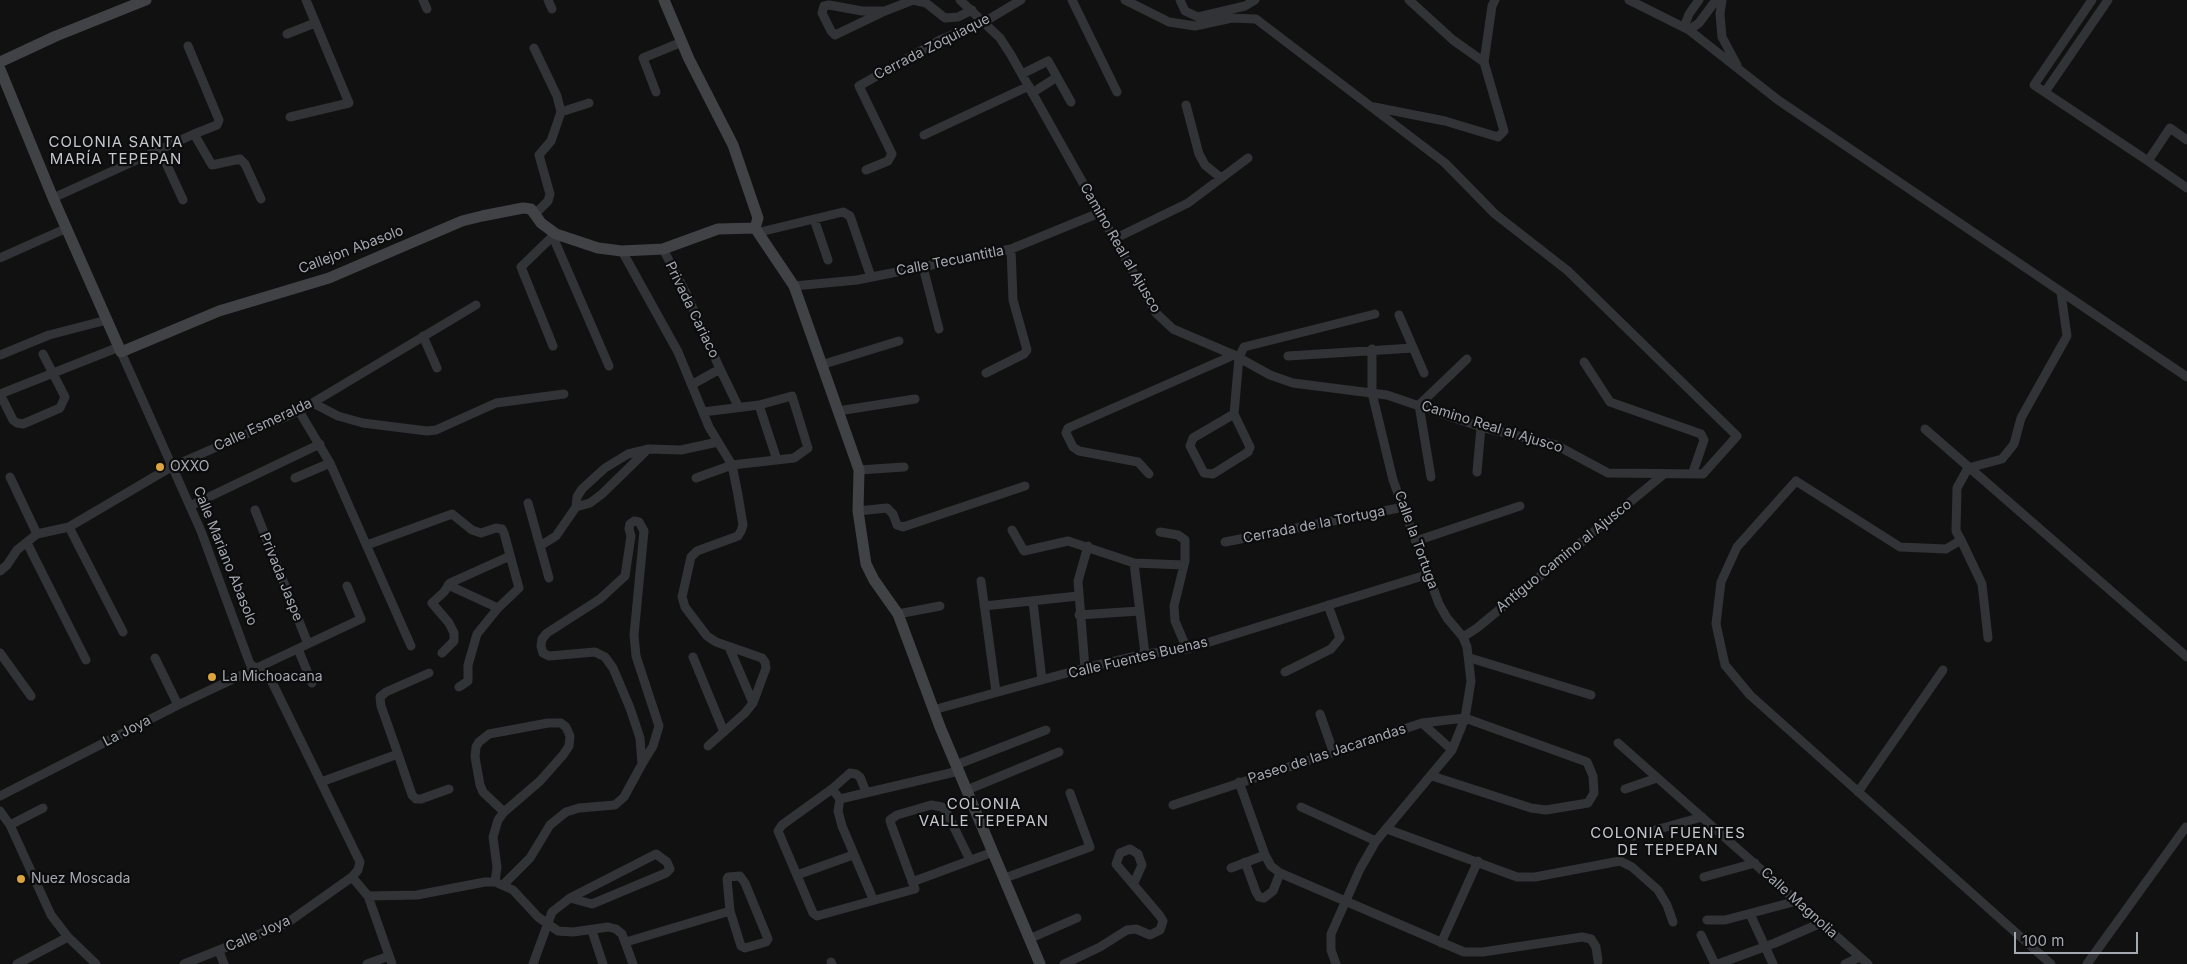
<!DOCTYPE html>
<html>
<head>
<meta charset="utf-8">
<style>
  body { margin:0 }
  #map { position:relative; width:2187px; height:964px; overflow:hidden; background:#111112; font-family:Inter,sans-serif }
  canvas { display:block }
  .scale { position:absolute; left:2014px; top:932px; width:124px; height:22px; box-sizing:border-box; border:2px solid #a4a8b1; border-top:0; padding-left:6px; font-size:15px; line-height:18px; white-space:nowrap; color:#a4a8b1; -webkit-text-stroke:4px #0c0c0d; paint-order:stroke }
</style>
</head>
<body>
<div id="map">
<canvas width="2187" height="964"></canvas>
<div class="scale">100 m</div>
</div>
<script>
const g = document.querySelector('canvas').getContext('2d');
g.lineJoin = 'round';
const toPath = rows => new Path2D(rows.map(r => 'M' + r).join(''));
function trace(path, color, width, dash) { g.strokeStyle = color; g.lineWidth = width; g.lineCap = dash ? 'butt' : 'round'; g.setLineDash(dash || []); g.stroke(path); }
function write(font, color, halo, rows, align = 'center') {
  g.font = font + ' Inter,sans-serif'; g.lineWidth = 4.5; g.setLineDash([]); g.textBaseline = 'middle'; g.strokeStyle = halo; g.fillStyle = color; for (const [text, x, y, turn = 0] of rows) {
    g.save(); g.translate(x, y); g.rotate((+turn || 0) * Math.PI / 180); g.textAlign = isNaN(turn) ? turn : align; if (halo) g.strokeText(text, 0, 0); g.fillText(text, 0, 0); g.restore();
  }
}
trace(toPath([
  [423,0,427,9],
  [548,0,552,9],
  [960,0,1000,38,1011,55,1156,313,1173,329,1234,355,1270,375,1293,383,1387,395,1481,427,1556,445,1608,473,1703,474,1737,436,1568,271,1495,214,1445,163,1256,19,1232,18,1195,26,1169,22,1125,0],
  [1072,0,1117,92],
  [1180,0,1185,11,1198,17,1245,6,1255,0],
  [1409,0,1453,40,1484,62],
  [1629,0,1689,30,1778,100,2187,377],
  [1722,0,1720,14,1722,37,1737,65],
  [2092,0,2034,85,2148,161,2170,128,2187,140],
  [829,5,862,11,885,11,835,35,831,31,822,13,824,6,829,5],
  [885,11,913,0,926,3,945,18,958,17,972,10],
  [1684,27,1689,14,1699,0],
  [1689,30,1699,23,1716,0],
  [287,34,315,23],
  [188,46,219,120,217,125,194,134],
  [534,48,557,96,561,112,551,141,539,155,550,194,548,201,536,213],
  [1022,74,1048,61,1071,102],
  [656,92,643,58,682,42],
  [2045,92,2108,0],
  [1032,93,1057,77],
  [1186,105,1199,154,1205,165,1221,178],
  [1374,107,1445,121,1498,137,1504,131,1484,62,1492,6,1495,0],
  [561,112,589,103],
  [290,117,349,103,306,0],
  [924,135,1029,86],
  [160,150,183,200],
  [2148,161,2187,188],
  [866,170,888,161,892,154,859,86,940,40,984,22,1021,0],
  [53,198,194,134,212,165,240,159,245,164,261,199],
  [814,219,828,260],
  [760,232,843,212,850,216,871,277],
  [553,237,609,366],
  [1114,239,1188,203,1248,158],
  [663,249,686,293,720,369,693,384],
  [622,251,678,352,709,427,732,465,738,495,743,525,741,531,738,536,697,551,691,557,682,597,685,607,707,636,716,642,762,658,765,662,766,668,753,703,745,713,708,746],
  [0,258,67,228],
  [923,267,939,329],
  [794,286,857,280,1011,249,1099,213],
  [1399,315,1424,373],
  [423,336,437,368],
  [553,346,521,267,555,234],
  [121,352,201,531,250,664,266,674,272,682,360,862,358,870,352,877,287,923,184,964],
  [0,355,49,335,107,320],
  [1288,356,1413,348],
  [1584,362,1610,402,1701,434,1704,440,1693,472],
  [821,365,899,341],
  [720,369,738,406],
  [986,373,1024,354,1027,350,1013,300,1011,249],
  [0,394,13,420,17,423,23,424,60,408,65,397,43,354],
  [0,394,119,347],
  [313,403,338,416,363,423,427,431,436,430,496,403,564,394],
  [759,405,777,460],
  [299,411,330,463,411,646],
  [838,411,915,399],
  [1234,414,1239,357,1244,347,1375,314],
  [1234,414,1250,447,1248,452,1213,474,1204,473,1190,446,1193,438,1234,414],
  [1925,429,2187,657],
  [859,470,904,467],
  [1477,472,1481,427],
  [1149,474,1138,462,1079,451,1073,447,1066,433,1068,428,1234,355],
  [10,477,37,534],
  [1431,477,1419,405,1467,359],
  [295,478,330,463],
  [696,478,732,465,794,458,808,448,792,396,759,405,703,412],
  [528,503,549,578],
  [190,506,320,444],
  [576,507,590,503,602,494,645,452],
  [255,510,308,644],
  [858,511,887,508,893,514,897,525,903,527,1025,486],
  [69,527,123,632],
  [1012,530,1024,551,1068,541,1134,563,1145,654],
  [1160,532,1178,535,1185,540,1185,561,1174,606,1175,621,1187,649],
  [1961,540,1982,584,1988,638],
  [1416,541,1520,506],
  [1225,542,1404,507],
  [27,543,86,660],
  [367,545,452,514,472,530,481,533,496,528,502,529,504,533,519,588,498,608,477,634,468,665,468,681,459,687],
  [540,546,556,536,576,507,577,497,582,489,605,468,628,454,649,449,681,450,718,442],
  [1134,563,1184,565],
  [0,571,7,565,17,550,37,534,69,527,171,467,299,411,476,305],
  [981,581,996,692],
  [448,585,498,608],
  [1033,602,1042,680],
  [984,606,1078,596],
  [898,614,940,606],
  [1079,615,1139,611],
  [1463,637,1477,628,1664,474],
  [729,647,753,703],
  [298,649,312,683],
  [0,653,31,696],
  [442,653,454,641,454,633,449,623,432,603,444,592,450,583,510,556],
  [693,657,724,732],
  [155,658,178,705],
  [1470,658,1591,695],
  [1085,668,1078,581,1088,546],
  [1285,672,1331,649,1340,638,1328,605],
  [933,710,1085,668,1145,654,1187,649,1429,574],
  [1320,714,1333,751],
  [1422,723,1452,750],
  [1618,743,1868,964],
  [398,754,381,706,380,697,386,692,429,673],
  [956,765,1046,730],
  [321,782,398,754,412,795,416,799,421,799,449,789],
  [1239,782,1265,855,1271,866,1280,873,1464,952,1483,952,1582,937,1591,939,1596,947,1598,961],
  [832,789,850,773,856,774,860,777,866,792],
  [1625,789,1657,778],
  [967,790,1059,752],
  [1858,792,1943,670],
  [0,796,178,705,361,619,347,586],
  [840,799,959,771],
  [1173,805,1422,723,1465,718,1587,762,1593,776,1594,793,1588,803,1546,810,1531,808,1432,776],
  [1301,807,1376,841],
  [0,811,10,825,51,915,68,937,96,964],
  [10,825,43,808],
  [1387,829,1517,877,1535,877,1620,861,1632,867,1658,890,1667,905,1673,922],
  [1634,836,1702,817],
  [1245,862,1256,892,1259,897,1264,898,1273,891,1280,873],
  [1231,868,1265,855],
  [797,875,853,855],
  [352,877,368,896,417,895,485,882,495,882,513,890,538,917,558,931,573,932,608,927,616,929,622,934,633,964],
  [1704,877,1755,863],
  [1005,878,1090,847,1070,793],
  [495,882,497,867,493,837,498,820,504,812,540,781,563,755,569,746,570,736,566,727,561,723,548,723,489,734,479,742,476,747,475,757,480,785,483,792,504,812],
  [912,882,993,852],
  [503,885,530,858,550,825,566,812,579,808,615,805,624,797,642,764,640,738,630,708,613,668,605,657,595,652,549,656,543,653,541,646,542,639,547,633,600,599,625,576,631,536,629,529,630,524,634,521,639,522,644,531,634,635,636,656,659,726,653,746,642,764],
  [368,896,392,964],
  [873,899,842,826,838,811,840,799,832,789,782,825,778,831,813,913,817,916,915,889,891,824,890,820,897,815,931,805,942,807,946,811,970,860],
  [1750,914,1773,964],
  [1707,920,1725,920,1797,901],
  [592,931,603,964],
  [1701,935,1715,964],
  [1029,939,1077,918],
  [626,942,730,911,741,946,745,948,766,942,768,939,745,883,740,876,728,877,727,879,730,911],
  [1441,943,1478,861],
  [219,951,224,964],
  [831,962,832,964],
  [17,964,68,937],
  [367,964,389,956],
  [533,964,552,912,570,898,656,854,667,862,670,869,666,873,592,904,570,898],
  [1064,964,1100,947,1127,930,1136,929,1150,935,1160,930,1163,921,1160,916,1116,864,1120,853,1130,849,1138,854,1142,865,1134,883],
  [1336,964,1331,950,1331,934,1360,869,1376,841,1452,750,1465,718,1471,681,1467,647,1463,637,1447,618,1439,604,1393,480,1372,393,1372,349],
  [1718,964,1775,943,1821,923],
  [1845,964,1860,957],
  [2051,964,1750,695,1725,665,1716,624,1721,582,1737,547,1796,481,1900,547,1946,549,1961,540,1956,531,1957,488,1968,468,2002,459,2014,444,2021,418,2067,336,2061,293],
  [2087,964,2186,827]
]), '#323336', 9);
trace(toPath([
  [664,0,689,59,733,145,758,218,755,228],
  [0,62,56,36,146,0],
  [0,69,53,198,121,352,219,311,329,278,462,221,482,216,523,208,531,209,541,223,556,234,598,248,622,251,663,249,718,229,755,228],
  [755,228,794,286,859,470,858,511,866,564,874,580,898,614,940,727,1040,964]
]), '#404246', 11);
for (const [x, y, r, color] of [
  [160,467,5,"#dca43f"],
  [212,677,5,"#dca43f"],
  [21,879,5,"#dca43f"]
]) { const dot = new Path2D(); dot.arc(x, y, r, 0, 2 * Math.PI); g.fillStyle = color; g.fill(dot); trace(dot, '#0c0c0d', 2); }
write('14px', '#a4a8b1', '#0c0c0d', [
  ["Cerrada Zoquiaque",932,47,-27],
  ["Camino Real al Ajusco",1120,248,60],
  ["Callejon Abasolo",351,250,-21],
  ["Calle Tecuantitla",950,261,-11],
  ["Privada Cariaco",692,310,64],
  ["Calle Esmeralda",263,425,-25],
  ["Camino Real al Ajusco",1492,427,17],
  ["Cerrada de la Tortuga",1314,525,-11],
  ["Calle la Tortuga",1416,540,70],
  ["Calle Mariano Abasolo",225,556,68],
  ["Antiguo Camino al Ajusco",1564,556,-39],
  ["Privada Jaspe",281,577,68],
  ["Calle Fuentes Buenas",1138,658,-13],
  ["La Joya",127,731,-27],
  ["Paseo de las Jacarandas",1327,754,-18],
  ["Calle Magnolia",1799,903,42],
  ["Calle Joya",258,934,-24]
]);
write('14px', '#a4a8b1', '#0c0c0d', [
  ["OXXO",170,467],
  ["La Michoacana",222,677],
  ["Nuez Moscada",31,879]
], 'left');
g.letterSpacing = '1px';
write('15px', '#c4c7ce', '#0c0c0d', [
  ["COLONIA SANTA",116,142],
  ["MARÍA TEPEPAN",116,159],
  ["COLONIA",984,804],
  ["VALLE TEPEPAN",984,821],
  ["COLONIA FUENTES",1668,833],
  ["DE TEPEPAN",1668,850]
]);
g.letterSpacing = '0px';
</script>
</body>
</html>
